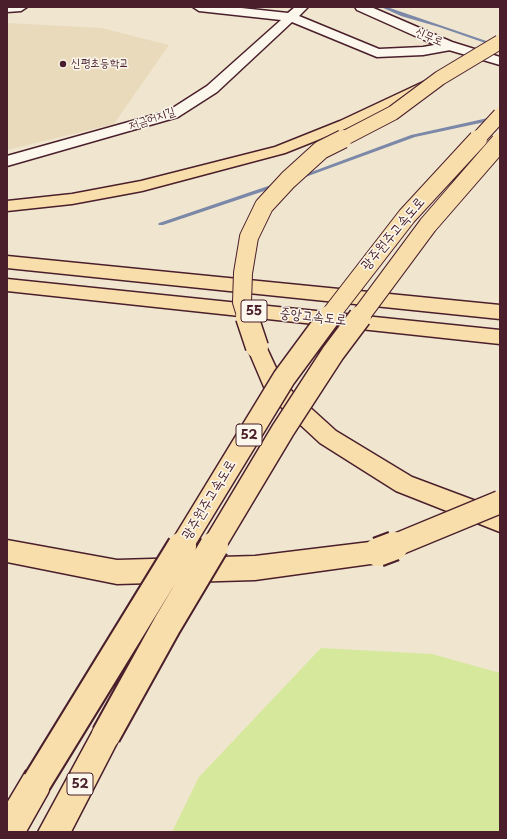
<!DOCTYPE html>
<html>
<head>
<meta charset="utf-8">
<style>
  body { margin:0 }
  #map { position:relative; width:507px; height:839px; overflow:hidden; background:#f0e6d0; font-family:"Playpen Sans",sans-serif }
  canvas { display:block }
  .frame { position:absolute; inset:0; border:8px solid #4a1f2b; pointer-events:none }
</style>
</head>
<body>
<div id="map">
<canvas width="507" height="839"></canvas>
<div class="frame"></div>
</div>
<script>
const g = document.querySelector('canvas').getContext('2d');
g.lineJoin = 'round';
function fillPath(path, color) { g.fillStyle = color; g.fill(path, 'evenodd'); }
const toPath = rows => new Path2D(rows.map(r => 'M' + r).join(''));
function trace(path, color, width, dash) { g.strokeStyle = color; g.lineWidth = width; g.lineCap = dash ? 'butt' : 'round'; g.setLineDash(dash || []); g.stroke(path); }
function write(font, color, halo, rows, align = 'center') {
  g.font = font + ' "Playpen Sans","Poor Story",sans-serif'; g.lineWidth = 3; g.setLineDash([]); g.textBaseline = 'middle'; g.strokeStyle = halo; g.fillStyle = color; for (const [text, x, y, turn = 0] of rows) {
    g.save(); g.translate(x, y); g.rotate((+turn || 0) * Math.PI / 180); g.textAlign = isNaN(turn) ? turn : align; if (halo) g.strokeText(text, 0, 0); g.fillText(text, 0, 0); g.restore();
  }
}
fillPath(toPath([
  [7,23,102,28,169,45,114,124,7,150]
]), '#e9dabc');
fillPath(toPath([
  [321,648,432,654,500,673,500,832,172,832,199,777]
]), '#d5e89c');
fillPath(toPath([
  [381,7,387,7,498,45,494,46,439,27,401,16,381,7],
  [497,116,500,118,499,119,415,137,300,179,298,180,295,178,411,135,497,116],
  [277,183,280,185,279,186,163,225,159,225,158,224,159,223,277,183]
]), '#7c88a7');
const minor = toPath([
  [7,7,27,7,21,11,7,12,7,7],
  [193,7,232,7,288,13,295,7,308,7,299,16,379,49,423,47,451,42,458,46,456,49,423,55,377,57,292,22,217,92,178,117,7,166,7,156,168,111,207,86,281,20,199,11,193,7]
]);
const tertiary = toPath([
  [355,7,371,7,452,42,500,57,500,65,442,48,357,10,355,7]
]);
const motorway = toPath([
  [436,76,441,77,443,80,441,83,350,127,285,153,142,191,72,204,7,211,7,201,72,194,141,181,275,147,340,121,436,76],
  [7,256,500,305,500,319,7,268,7,256],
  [7,279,500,330,500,344,7,291,7,279],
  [257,340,264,342,283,383,336,431,412,477,500,510,500,532,396,491,320,443,267,394,247,347,250,342,257,340],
  [7,540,117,560,255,556,378,541,387,544,391,552,387,560,378,563,255,580,117,584,7,562,7,540],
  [106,720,116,725,121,735,71,832,38,832,96,725,106,720],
  [37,767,48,771,52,782,48,793,26,832,7,832,7,803,26,771,37,767]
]);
trace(minor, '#4a1f2b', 3);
trace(tertiary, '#4a1f2b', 3);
trace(motorway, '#4a1f2b', 3);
fillPath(minor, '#fbf7ec');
fillPath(tertiary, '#fbf7ec');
fillPath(motorway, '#f8deab');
const motorwayBridgeFar3 = toPath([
  [341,140,393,113,440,78,500,42],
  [477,140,500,115]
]);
const motorwayBridgeFar2 = toPath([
  [247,318,242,302,243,273,249,237,264,206,288,180,321,150,343,139],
  [328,318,407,216,478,139],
  [359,318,428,225,500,142]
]);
const motorwayBridgeFar1 = toPath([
  [247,317,257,347],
  [181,547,284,378,329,317],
  [213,547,283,430,333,353,360,317],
  [391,547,500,502]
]);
const motorwayBridge = toPath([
  [378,552,394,546],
  [106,735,167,625,214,546],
  [37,782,182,546]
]);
trace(motorwayBridgeFar3, '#4a1f2b', 16, []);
trace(motorwayBridgeFar2, '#4a1f2b', 20, []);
trace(motorwayBridgeFar1, '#4a1f2b', 25, []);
trace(motorwayBridge, '#4a1f2b', 32, []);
trace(motorwayBridgeFar3, '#f8deab', 14);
trace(motorwayBridgeFar2, '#f8deab', 18);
trace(motorwayBridgeFar1, '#f8deab', 22);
trace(motorwayBridge, '#f8deab', 28);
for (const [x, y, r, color] of [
  [63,64,4,"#4a1f2b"]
]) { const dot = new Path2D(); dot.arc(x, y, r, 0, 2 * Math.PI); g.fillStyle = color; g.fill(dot); trace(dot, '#fbf7ec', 1.5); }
write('12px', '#4a1f2b', '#fbf7ec', [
  ["신무로",429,37,23],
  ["저금어지길",152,119,-19]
]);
write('12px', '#4a1f2b', '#fbf7ec', [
  ["신평초등학교",71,64]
], 'left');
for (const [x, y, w] of [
  [254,311,26],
  [249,435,26],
  [80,784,26]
]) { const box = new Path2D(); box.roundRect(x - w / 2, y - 11, w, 22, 3); g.fillStyle = '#fbf7ec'; g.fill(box); trace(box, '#4a1f2b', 1); }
write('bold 13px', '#4a1f2b', null, [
  ["55",254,311],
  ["52",249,435],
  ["52",80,784]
]);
write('14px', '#4a1f2b', '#fbf7ec', [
  ["광주원주고속도로",393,234,-50],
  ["중앙고속도로",313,317,6],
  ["광주원주고속도로",209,500,-59]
]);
</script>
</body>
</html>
